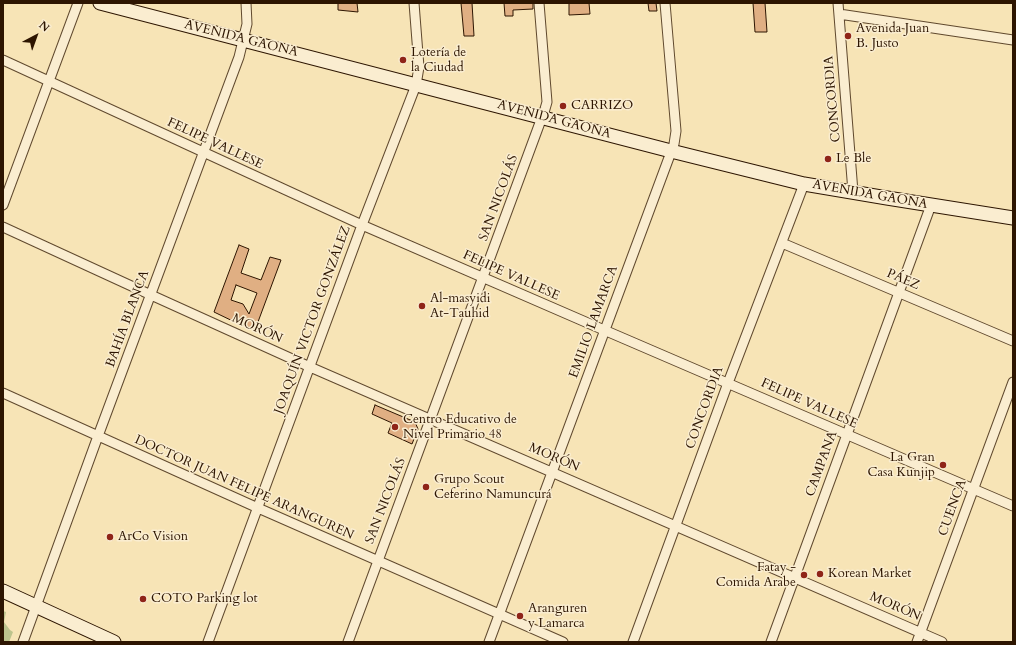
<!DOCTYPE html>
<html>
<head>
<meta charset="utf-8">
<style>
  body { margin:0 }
  #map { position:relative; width:1016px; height:645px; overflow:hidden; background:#f7e4b6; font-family:Cardo,serif }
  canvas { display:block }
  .frame { position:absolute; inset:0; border:4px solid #2d1501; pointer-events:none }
  .north { position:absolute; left:16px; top:16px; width:40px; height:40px; -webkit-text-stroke:3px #faedd0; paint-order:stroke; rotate:41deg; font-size:11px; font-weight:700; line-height:16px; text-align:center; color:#2d1501 }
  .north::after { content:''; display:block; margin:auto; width:14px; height:18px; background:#2d1501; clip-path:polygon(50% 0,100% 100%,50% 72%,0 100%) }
</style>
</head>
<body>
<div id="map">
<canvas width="1016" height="645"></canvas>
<div class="frame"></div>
<div class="north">N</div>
</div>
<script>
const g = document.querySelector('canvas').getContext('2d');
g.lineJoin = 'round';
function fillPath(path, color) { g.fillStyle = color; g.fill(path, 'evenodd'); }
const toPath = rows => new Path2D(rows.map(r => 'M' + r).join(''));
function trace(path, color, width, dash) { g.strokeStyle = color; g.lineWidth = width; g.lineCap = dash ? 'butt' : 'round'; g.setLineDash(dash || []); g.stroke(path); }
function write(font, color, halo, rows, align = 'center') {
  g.font = font + ' Cardo,serif'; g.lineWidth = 3; g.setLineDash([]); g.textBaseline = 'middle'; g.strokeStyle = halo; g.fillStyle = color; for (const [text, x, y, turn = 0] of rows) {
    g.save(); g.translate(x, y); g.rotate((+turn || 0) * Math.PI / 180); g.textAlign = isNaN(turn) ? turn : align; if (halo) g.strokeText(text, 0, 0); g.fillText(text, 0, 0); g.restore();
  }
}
fillPath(toPath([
  [3,611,6,612,4,622,10,630,13,632,9,642,3,642]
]), '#bdc48d');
const building = toPath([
  [338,3,357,3,358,12,338,10,338,3],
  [461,3,472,3,474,36,464,36,461,3],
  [504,3,533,3,533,9,513,10,513,16,505,16,504,3],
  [569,3,589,3,590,14,569,15,569,3],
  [648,3,656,3,657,11,649,11,648,3],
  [753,3,765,3,767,32,755,32,753,3],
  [239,245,249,249,241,273,261,280,270,257,281,260,255,330,241,324,241,325,214,312,239,245],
  [236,285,257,293,249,314,243,304,231,300,236,285],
  [375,405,415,422,418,429,412,444,388,433,392,423,372,414,375,405]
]);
fillPath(building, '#e0af83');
trace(building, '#2d1501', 1);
const minor = toPath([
  [838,3,853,192],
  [839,14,1013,40],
  [3,60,362,225,604,330,1013,506],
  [3,205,78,3],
  [3,227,151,295,310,367,942,642],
  [782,243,1013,341],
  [3,393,258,508,563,642],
  [23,642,98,436,239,57,247,24,246,3],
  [208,642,362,225,416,85,419,67,414,3],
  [348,642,545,109,547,102,539,3],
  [489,642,674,144,676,131,665,3],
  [633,642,728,383,804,184],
  [771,642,931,205],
  [917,642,1013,382]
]);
const secondary = toPath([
  [100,3,671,151,804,184,887,198,1013,218],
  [3,591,114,642]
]);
trace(minor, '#60492e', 11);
trace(secondary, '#2d1501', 15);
trace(minor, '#faedd0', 9);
trace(secondary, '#faedd0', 13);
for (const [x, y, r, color] of [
  [848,36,4,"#8f2418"],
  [403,60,4,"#8f2418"],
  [563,106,4,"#8f2418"],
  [828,159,4,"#8f2418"],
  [422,306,4,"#8f2418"],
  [395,427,4,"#8f2418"],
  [943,465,4,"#8f2418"],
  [426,487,4,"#8f2418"],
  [110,537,4,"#8f2418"],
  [820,574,4,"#8f2418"],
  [804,575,4,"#8f2418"],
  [143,599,4,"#8f2418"],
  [520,616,4,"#8f2418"]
]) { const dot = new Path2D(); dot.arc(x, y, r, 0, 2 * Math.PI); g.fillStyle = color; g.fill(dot); trace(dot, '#faedd0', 1.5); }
write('13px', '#2d1501', '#faedd0', [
  ["Avenida Juan",856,29],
  ["B. Justo",856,44],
  ["Lotería de",411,53],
  ["la Ciudad",411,68],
  ["CARRIZO",571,106],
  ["Le Ble",836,159],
  ["Al-masyidi",430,299],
  ["At-Tauhid",430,314],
  ["Centro Educativo de",403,420],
  ["Nivel Primario 48",403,435],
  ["La Gran",935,458,"right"],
  ["Casa Kunjip",935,473,"right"],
  ["Grupo Scout",434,480],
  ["Ceferino Namuncurá",434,495],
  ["ArCo Vision",118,537],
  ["Fatay -",796,568,"right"],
  ["Comida Arabe",796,583,"right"],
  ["Korean Market",828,574],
  ["COTO Parking lot",151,599],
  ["Aranguren",528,609],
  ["y Lamarca",528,624]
], 'left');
write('13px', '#2d1501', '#faedd0', [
  ["AVENIDA GAONA",241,39,14],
  ["CONCORDIA",833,99,-95],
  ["AVENIDA GAONA",554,120,15],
  ["FELIPE VALLESE",215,144,25],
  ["AVENIDA GAONA",870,195,10],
  ["SAN NICOLÁS",499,198,-70],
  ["FELIPE VALLESE",511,276,24],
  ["PÁEZ",903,280,23],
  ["BAHÍA BLANCA",128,319,-70],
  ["JOAQUÍN VICTOR GONZÁLEZ",313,320,-70],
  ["EMILIO LAMARCA",594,322,-70],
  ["MORÓN",257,329,24],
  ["FELIPE VALLESE",809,404,24],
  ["CONCORDIA",705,408,-70],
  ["MORÓN",554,458,23],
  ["CAMPANA",822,464,-70],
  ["DOCTOR JUAN FELIPE ARANGUREN",244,488,24],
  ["SAN NICOLÁS",386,501,-69],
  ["CUENCA",953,508,-70],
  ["MORÓN",895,607,23]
]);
</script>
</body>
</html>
